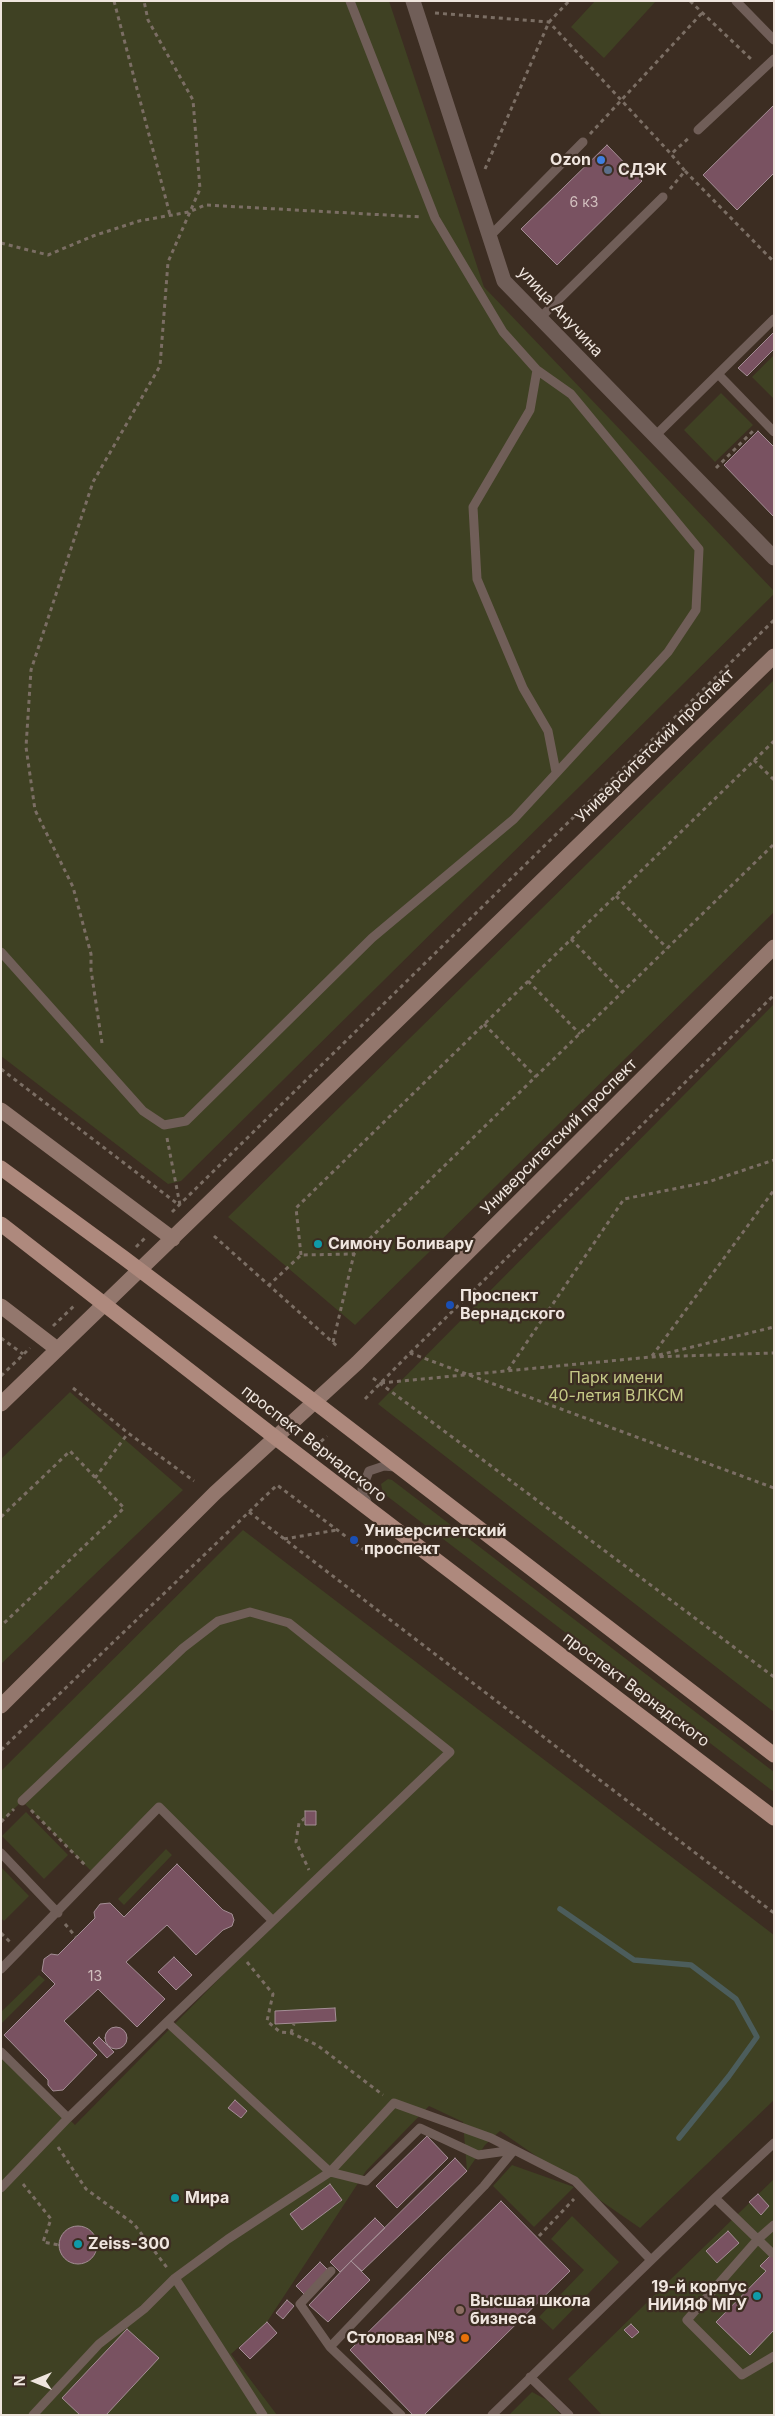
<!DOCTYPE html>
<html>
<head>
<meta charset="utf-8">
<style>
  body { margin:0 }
  #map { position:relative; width:775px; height:2416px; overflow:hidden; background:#3c2d22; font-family:Inter,sans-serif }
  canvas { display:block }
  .frame { position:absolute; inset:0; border:2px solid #efe5de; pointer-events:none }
  .north { position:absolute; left:10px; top:2356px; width:50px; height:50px; -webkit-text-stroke:4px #3c2d22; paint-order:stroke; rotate:270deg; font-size:14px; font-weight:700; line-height:20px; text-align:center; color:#efe5de }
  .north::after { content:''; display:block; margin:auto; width:18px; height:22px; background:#efe5de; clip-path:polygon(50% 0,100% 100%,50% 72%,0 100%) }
</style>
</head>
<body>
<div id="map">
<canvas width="775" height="2416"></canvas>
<div class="frame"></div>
<div class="north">N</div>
</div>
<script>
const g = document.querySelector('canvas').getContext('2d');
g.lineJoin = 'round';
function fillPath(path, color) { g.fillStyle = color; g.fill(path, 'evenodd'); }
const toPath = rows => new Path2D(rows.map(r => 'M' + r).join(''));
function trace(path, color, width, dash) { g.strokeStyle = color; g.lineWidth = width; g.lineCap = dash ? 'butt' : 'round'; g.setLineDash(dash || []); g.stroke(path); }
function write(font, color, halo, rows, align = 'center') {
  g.font = font + ' Inter,sans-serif'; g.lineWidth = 4.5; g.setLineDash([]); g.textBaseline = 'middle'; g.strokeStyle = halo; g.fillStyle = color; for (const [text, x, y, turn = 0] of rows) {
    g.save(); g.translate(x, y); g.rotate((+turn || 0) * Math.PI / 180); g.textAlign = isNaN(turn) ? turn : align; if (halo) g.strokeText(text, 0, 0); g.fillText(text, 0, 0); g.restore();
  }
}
fillPath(toPath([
  [1,1,389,1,484,287,774,591,774,594,181,1181,168,1184,1,1056],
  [595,1,656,1,604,58,571,27],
  [774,355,774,399,752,377],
  [721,393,753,425,715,462,684,430],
  [774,680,774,912,355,1325,228,1217],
  [774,1004,774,1712,378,1404],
  [70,1392,183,1490,1,1664,1,1459],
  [388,1479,392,1480,774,1772,774,1792,383,1493,381,1484],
  [243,1530,774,1935,774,2100,640,2228,500,2131,485,2145,467,2171,463,2122,429,2106,366,2171,267,2322,231,2354,277,2415,1,2415,1,2052,75,2125,274,1923,160,1808,95,1875,22,1801,1,1822,1,1771],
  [26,1812,68,1855,44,1879,2,1836],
  [166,1849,172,1855,124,1905,118,1899],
  [1,1867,29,1896,4,1921,1,1918],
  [39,1975,45,1980,1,2024,1,2012],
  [512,2165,574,2187,534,2227,493,2186],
  [774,2179,774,2415,602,2415,568,2379],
  [572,2216,619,2262,553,2330,539,2317,584,2270,551,2239],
  [532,2392,547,2400,561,2415,509,2415]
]), '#3f4123');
trace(toPath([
  [560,1909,634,1960,691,1965,736,1999,757,2037,729,2076,679,2138]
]), '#4c5d5c', 5.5);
const building = toPath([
  [774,105,774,173,737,210,703,175,774,105],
  [607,145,642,181,557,265,521,229,607,145],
  [774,332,774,349,747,376,738,368,774,332],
  [758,431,774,447,774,517,724,465,758,431],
  [305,1811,316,1811,316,1825,305,1825,305,1811],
  [177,1864,223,1910,232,1914,234,1920,232,1926,223,1930,196,1955,167,1925,126,1962,165,1999,137,2027,98,1989,64,2021,97,2055,63,2090,53,2091,48,2085,48,2080,4,2035,55,1984,42,1971,44,1959,51,1954,58,1955,95,1918,94,1912,100,1904,110,1903,124,1917,177,1864],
  [174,1957,192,1975,176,1990,158,1972,174,1957],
  [335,2008,336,2021,275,2024,275,2011,335,2008],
  '105 2038a11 11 0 1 1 22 0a11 11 0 1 1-22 0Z',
  [99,2037,114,2052,107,2058,93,2043,99,2037],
  [235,2100,247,2111,241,2118,228,2108,235,2100],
  [427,2136,448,2158,397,2208,376,2186,427,2136],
  [455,2158,467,2171,362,2271,351,2261,455,2158],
  [330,2184,342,2200,302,2230,290,2214,330,2184],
  '170 2198a5 5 0 1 1 10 0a5 5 0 1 1-10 0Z',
  [758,2194,769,2206,761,2215,749,2202,758,2194],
  [501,2201,570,2271,424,2415,413,2415,350,2350,501,2201],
  [375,2218,385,2228,340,2272,330,2262,375,2218],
  '59 2245a19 19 0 1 1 38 0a19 19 0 1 1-38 0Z',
  [728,2231,739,2243,717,2263,706,2251,728,2231],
  [774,2252,774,2330,750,2355,716,2322,766,2271,760,2266,774,2252],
  [351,2261,370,2280,328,2322,309,2305,351,2261],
  [320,2262,328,2270,304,2294,296,2286,320,2262],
  [287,2300,294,2306,283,2319,276,2313,287,2300],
  [267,2322,277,2333,250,2359,239,2348,267,2322],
  [631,2324,639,2332,632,2338,624,2330,631,2324],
  [127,2329,159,2358,106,2415,80,2415,62,2398,127,2329]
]);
fillPath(building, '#795261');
trace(building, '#a48e95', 1);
trace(toPath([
  [114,1,170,215],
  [690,1,753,61],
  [435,13,549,22,671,154],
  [590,134,702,13],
  [485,169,549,22,569,1],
  [685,171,774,262],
  [670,189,685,171,671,154,690,137],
  [1,243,48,255,93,236,139,221,189,212,205,205,422,217],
  [716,468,754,430],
  [754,760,774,780],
  [616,896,667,948],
  [571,939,622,992],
  [528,981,580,1034],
  [484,1024,536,1077],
  [102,1043,91,970,91,954,73,887,35,810,26,747,31,670,93,482,160,366,168,262,200,189,193,100,148,20,144,1],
  [1,1069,179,1205],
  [167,1138,180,1205],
  [172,1212,774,620],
  [214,1236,338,1347],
  [136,1247,146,1237],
  [301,1255,296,1208,774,741],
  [268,1286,301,1255,354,1254],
  [53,1326,74,1306],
  [1,1338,23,1354],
  [333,1342,354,1254,774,844],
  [410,1353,774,995],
  [659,1355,774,1327],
  [652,1356,774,1190],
  [508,1370,624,1199,708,1182,774,1160],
  [1,1376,30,1348],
  [373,1378,774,1677],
  [381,1383,651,1357,774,1353],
  [73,1388,128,1433,194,1481],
  [365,1399,410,1353,774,1488],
  [315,1447,327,1436],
  [95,1478,128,1433],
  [249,1512,774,1913],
  [1,1517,70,1451,124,1508,1,1626],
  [284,1539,337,1530],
  [1,1750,277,1485,364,1550],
  [31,1810,86,1866],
  [305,1818,299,1823,296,1842,309,1870],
  [1,1822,14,1809],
  [65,1924,76,1937],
  [1,1933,10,1942],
  [247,1962,273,1994,267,2021,280,2032,291,2033,317,2045,383,2095],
  [291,2033,294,2024],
  [58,2147,86,2189,134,2224,168,2269],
  [23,2184,51,2219,43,2242,59,2245],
  [539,2236,574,2199]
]), '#7b6e64', 3, [4, 4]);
trace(toPath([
  [736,1,774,40],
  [698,130,774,59],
  [490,236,583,142],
  [540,318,663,197],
  [537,370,530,410,473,507,477,579,523,688,548,731,556,772],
  [719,375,774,432],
  [655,436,774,319],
  [1,952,143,1111,164,1125,186,1121,372,938,514,819,668,652,696,610,699,549,571,394,537,370,503,332,435,218,350,1],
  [368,1505,362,1489,369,1471,384,1466,395,1467],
  [1,1853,58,1913],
  [1,1969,159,1807,272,1920],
  [167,2022,330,2172,366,2181,420,2128,478,2155,514,2150],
  [1,2052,68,2118],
  [1,2188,68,2118,167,2022,450,1752,289,1623,250,1612,218,1621,183,1648,22,1801],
  [715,2198,772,2253],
  [774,2225,758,2239,687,2320,742,2375,774,2356],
  [175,2278,263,2415],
  [330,2347,300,2304,331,2271],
  [530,2377,569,2415],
  [33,2415,99,2344,144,2309,175,2278,228,2239,330,2172,394,2103,491,2138,575,2181,651,2260],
  [401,2415,330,2347,484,2186,514,2150],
  [492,2415,715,2198,774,2143]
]), '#705e58', 9);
trace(toPath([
  [413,1,504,281,774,558]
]), '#705e58', 15);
trace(toPath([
  [1,1110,173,1239],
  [1,1306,57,1349],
  [1,1404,774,656],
  [1,1706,215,1493,357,1363,774,947]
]), '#93776d', 15);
trace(toPath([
  [1,1168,124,1258,316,1403,774,1755],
  [1,1224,276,1438,774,1818]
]), '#ae897d', 15);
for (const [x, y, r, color] of [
  [601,160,5,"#3f7fe0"],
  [608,170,5,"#5c6f8a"],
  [318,1244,5,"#0f9aa8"],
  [450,1305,5,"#1a4fb4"],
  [354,1540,5,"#1a4fb4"],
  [175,2198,5,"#0f9aa8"],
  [78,2244,5,"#0f9aa8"],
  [757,2296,5,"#0f9aa8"],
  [460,2310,5,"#8d6e63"],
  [465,2338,5,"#e8710a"]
]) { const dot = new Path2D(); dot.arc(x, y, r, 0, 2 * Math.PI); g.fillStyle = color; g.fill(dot); trace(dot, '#3c2d22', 2); }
write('14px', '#d2c0bf', null, [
  ["6 к3",584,203],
  ["13",95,1977]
]);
write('bold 16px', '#efe5de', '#3c2d22', [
  ["Ozon",591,160,"right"],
  ["СДЭК",618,170],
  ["Симону Боливару",328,1244],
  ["Проспект",460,1296],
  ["Вернадского",460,1314],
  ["Университетский",364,1531],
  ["проспект",364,1549],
  ["Мира",185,2198],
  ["Zeiss-300",88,2244],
  ["19-й корпус",747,2287,"right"],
  ["НИИЯФ МГУ",747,2305,"right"],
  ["Высшая школа",470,2301],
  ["бизнеса",470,2319],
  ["Столовая №8",455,2338,"right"]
], 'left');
write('16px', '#efe5de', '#3c2d22', [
  ["улица Анучина",560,312,47],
  ["Университетский проспект",655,746,-44],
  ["Университетский проспект",559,1137,-45],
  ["проспект Вернадского",314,1444,38],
  ["проспект Вернадского",636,1690,37]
]);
write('16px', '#c4c886', '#3c2d22', [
  ["Парк имени",616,1378],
  ["40-летия ВЛКСМ",616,1396]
]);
</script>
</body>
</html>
